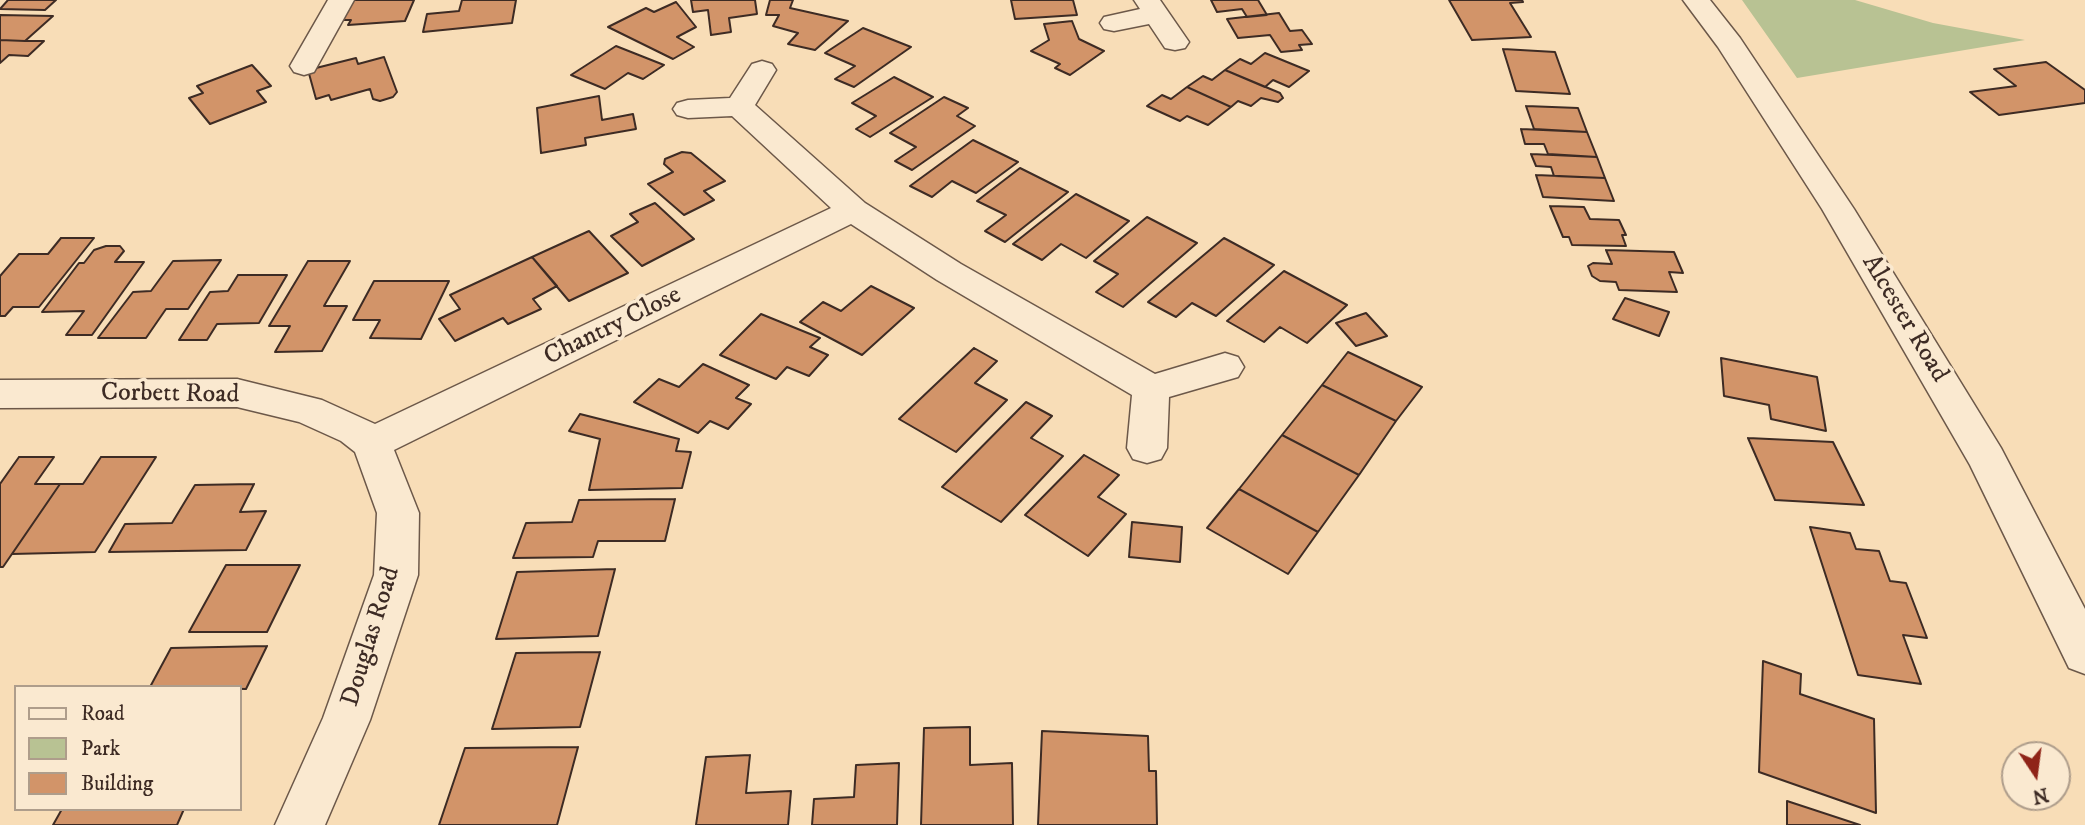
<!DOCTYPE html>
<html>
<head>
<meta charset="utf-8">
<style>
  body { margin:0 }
  #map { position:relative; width:2085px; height:825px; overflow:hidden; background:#f8ddb7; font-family:"IM FELL DW Pica",serif }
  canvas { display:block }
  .legend { position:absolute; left:14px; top:685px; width:228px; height:126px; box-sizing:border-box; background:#fae9d0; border:2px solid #ae9d8b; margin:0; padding:9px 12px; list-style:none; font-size:21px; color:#3d2b24 }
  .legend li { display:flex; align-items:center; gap:14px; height:35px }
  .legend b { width:35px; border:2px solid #ae9d8b }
  .north { position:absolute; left:2001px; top:741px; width:70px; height:70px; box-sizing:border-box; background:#fae9d0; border:2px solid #ae9d8b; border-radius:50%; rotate:167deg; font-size:19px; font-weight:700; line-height:28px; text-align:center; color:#3d2b24 }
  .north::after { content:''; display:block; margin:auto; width:24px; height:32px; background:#8f2418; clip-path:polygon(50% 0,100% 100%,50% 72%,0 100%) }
</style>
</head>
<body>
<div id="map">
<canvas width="2085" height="825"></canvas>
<ul class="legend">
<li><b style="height:9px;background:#fae9d0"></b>Road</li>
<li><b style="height:19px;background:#b8c293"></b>Park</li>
<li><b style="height:19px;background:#d29469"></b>Building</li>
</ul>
<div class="north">N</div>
</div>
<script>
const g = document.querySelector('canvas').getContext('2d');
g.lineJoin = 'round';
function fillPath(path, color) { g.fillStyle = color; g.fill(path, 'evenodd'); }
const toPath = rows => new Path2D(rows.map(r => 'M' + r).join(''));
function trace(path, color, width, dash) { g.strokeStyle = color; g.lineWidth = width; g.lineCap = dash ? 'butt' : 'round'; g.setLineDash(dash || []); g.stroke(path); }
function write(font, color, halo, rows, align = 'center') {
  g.font = font + ' "IM FELL DW Pica",serif'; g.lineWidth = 7; g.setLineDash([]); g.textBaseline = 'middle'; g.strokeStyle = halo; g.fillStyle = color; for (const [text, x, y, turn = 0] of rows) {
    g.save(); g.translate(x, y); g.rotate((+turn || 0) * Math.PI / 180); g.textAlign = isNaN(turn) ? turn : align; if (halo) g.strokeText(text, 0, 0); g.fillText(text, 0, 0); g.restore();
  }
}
fillPath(toPath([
  [1742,0,1855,0,1933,23,2025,40,1797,78]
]), '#b8c293');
const building = toPath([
  [8,0,56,0,45,10,0,9,8,0],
  [348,0,414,0,405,21,348,25,351,20,338,20,348,0],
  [462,0,516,0,512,23,423,32,427,14,459,11,462,0],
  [691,0,755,0,757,14,729,18,731,32,711,35,708,10,693,12,691,0],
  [770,0,793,0,790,8,848,21,815,50,788,44,798,33,773,26,779,15,766,15,770,0],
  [1011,0,1073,0,1077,15,1015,19,1011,0],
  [1211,0,1258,0,1267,15,1247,17,1242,9,1217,12,1211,0],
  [1449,0,1522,0,1523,2,1510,3,1531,37,1472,40,1449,0],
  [676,2,696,27,677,37,694,47,673,59,608,27,646,8,654,12,676,2],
  [1279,13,1290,31,1302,30,1312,44,1299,45,1302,50,1281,52,1270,35,1238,38,1227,19,1279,13],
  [0,15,53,16,25,41,0,40,0,15],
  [1072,21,1079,39,1104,51,1070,75,1055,68,1060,64,1031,51,1049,40,1044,24,1072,21],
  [863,28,911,47,854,87,835,79,855,66,825,53,863,28],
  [0,40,25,41,44,41,28,56,9,55,0,63,0,40],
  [616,46,664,65,643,79,628,73,605,89,571,75,616,46],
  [1503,49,1555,52,1570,94,1516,91,1503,49],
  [1265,53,1309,71,1289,87,1273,80,1265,87,1225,70,1240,59,1251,64,1265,53],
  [384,57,397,92,393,97,380,101,373,99,370,89,331,100,329,95,316,99,308,70,356,58,358,64,384,57],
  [2046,62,2085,90,2085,103,1999,115,1970,92,2016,86,1994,69,2046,62],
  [252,65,271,86,257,91,266,102,210,124,189,98,203,93,197,86,252,65],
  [1225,70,1280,93,1283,98,1278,102,1261,98,1251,106,1238,101,1231,107,1187,87,1203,76,1212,80,1225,70],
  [894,77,933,97,870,137,856,129,876,116,852,103,894,77],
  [1187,87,1231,107,1208,125,1187,116,1180,121,1147,106,1162,95,1171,99,1187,87],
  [599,96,602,120,633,114,636,129,585,138,586,145,541,153,537,108,599,96],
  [944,97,968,108,957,116,975,126,912,170,895,161,916,147,890,133,944,97],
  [1526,106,1578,108,1587,132,1534,129,1526,106],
  [1521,129,1587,132,1597,157,1548,154,1544,144,1525,144,1521,129],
  [973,140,1018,162,976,193,952,181,932,197,910,186,973,140],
  [682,152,691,153,725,181,704,191,714,200,684,215,648,184,673,172,664,164,665,159,682,152],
  [1531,154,1597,157,1605,178,1554,176,1551,167,1536,166,1531,154],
  [1020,168,1068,192,1005,242,985,231,1006,215,977,201,1020,168],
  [1536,175,1605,178,1614,201,1543,197,1536,175],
  [1076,194,1129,221,1086,258,1061,244,1042,260,1013,244,1076,194],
  [655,203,694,239,642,266,611,236,638,222,630,214,655,203],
  [1550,206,1584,207,1590,219,1619,220,1626,235,1622,235,1626,246,1572,245,1569,237,1563,237,1550,206],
  [1147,217,1197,243,1123,307,1096,292,1118,274,1094,261,1147,217],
  [589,231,628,273,569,301,532,257,589,231],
  [61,238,94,238,39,307,13,307,5,316,0,316,0,276,19,254,48,254,61,238],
  [1224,238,1274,265,1216,316,1192,303,1176,317,1148,302,1224,238],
  [106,246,120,246,124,251,115,262,144,262,92,335,66,335,84,311,42,312,79,263,84,263,94,250,106,246],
  [1606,250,1674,252,1683,273,1669,272,1677,292,1619,290,1616,282,1600,281,1592,276,1588,266,1593,263,1612,264,1606,250],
  [532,257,557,286,533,299,541,309,508,324,503,318,455,341,439,319,460,309,450,295,532,257],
  [221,260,188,309,166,309,146,338,98,338,133,292,151,291,173,261,221,260],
  [308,261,350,261,324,306,347,306,322,351,275,352,290,326,269,326,308,261],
  [1284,271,1347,305,1307,343,1280,327,1264,342,1227,321,1284,271],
  [238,275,287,275,259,323,217,324,207,340,179,340,210,292,228,291,238,275],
  [374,281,449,281,421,339,370,338,380,320,353,320,374,281],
  [871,286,914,308,862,355,800,322,823,302,841,311,871,286],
  [1625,298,1669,312,1659,336,1613,319,1625,298],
  [1366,313,1387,336,1356,346,1336,323,1366,313],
  [761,314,820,338,810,347,828,355,809,376,787,367,776,379,720,355,761,314],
  [974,348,997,361,975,383,1007,400,956,452,899,419,974,348],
  [1348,352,1422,387,1396,421,1322,385,1348,352],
  [1721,358,1817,377,1826,431,1771,419,1769,405,1724,396,1721,358],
  [703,364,749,385,736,398,751,404,728,429,710,421,698,433,634,402,659,379,679,387,703,364],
  [1322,385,1396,421,1359,475,1282,435,1322,385],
  [1026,402,1052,416,1031,438,1063,456,1001,522,942,487,1026,402],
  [580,414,679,439,676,451,691,452,682,488,589,490,600,439,569,431,580,414],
  [1282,435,1359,475,1318,532,1239,489,1282,435],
  [1748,438,1833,442,1864,505,1775,500,1748,438],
  [1084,455,1119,475,1098,497,1126,514,1088,556,1025,515,1084,455],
  [19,457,54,457,35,484,60,484,3,567,0,567,0,484,19,457],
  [101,457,156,457,95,552,12,554,60,484,83,484,101,457],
  [254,484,240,512,266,511,246,550,109,552,125,524,172,523,195,485,254,484],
  [1239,489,1318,532,1288,574,1207,528,1239,489],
  [675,499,665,541,598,541,593,557,513,558,526,523,572,522,579,500,675,499],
  [1132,522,1182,527,1180,562,1129,557,1132,522],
  [1810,527,1850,533,1856,549,1879,551,1890,581,1906,583,1927,638,1903,635,1921,684,1858,675,1810,527],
  [226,565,300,565,267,632,189,632,226,565],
  [615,569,598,636,496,639,517,572,615,569],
  [267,646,246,689,150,687,171,648,267,646],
  [600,652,580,727,492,729,516,653,600,652],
  [1763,661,1801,674,1800,694,1874,719,1876,813,1759,772,1763,661],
  [970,727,970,765,1012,763,1013,825,921,825,924,728,970,727],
  [1042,731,1148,736,1149,771,1156,771,1157,825,1038,825,1042,731],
  [578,747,557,825,439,825,465,748,578,747],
  [750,755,746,793,791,791,788,825,696,825,706,757,750,755],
  [899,763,897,825,812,825,814,799,854,797,856,765,899,763],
  [1787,801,1860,825,1787,825,1787,801],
  [62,809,184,809,177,825,53,825,62,809]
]);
fillPath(building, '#d29469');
trace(building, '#3d2b24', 2);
const minor = toPath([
  [328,0,354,0,314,72,304,75,294,72,290,66,328,0],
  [1134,0,1160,0,1189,42,1185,48,1175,50,1165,48,1149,24,1114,31,1104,29,1100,23,1104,17,1140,9,1134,0],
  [1683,0,1710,0,1740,38,1854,209,2001,448,2085,609,2085,674,2069,668,1970,465,1822,209,1718,47,1683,0],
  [762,61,772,64,776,70,755,105,865,203,961,264,1155,374,1225,353,1238,357,1244,367,1238,377,1169,397,1167,448,1161,459,1147,463,1133,459,1127,448,1132,395,937,280,851,224,394,450,419,513,418,575,370,720,325,825,275,825,323,718,374,575,377,513,355,452,341,441,299,422,237,407,0,408,0,380,237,379,322,400,375,424,831,208,732,116,688,118,677,115,673,109,677,103,688,100,730,98,752,64,762,61]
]);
trace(minor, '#6c5849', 3);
fillPath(minor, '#fae9d0');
write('26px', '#3d2b24', '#fae9d0', [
  ["Alcester Road",1904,319,59],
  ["Chantry Close",613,327,-26],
  ["Corbett Road",170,395,1],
  ["Douglas Road",372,637,-73]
]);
</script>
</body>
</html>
